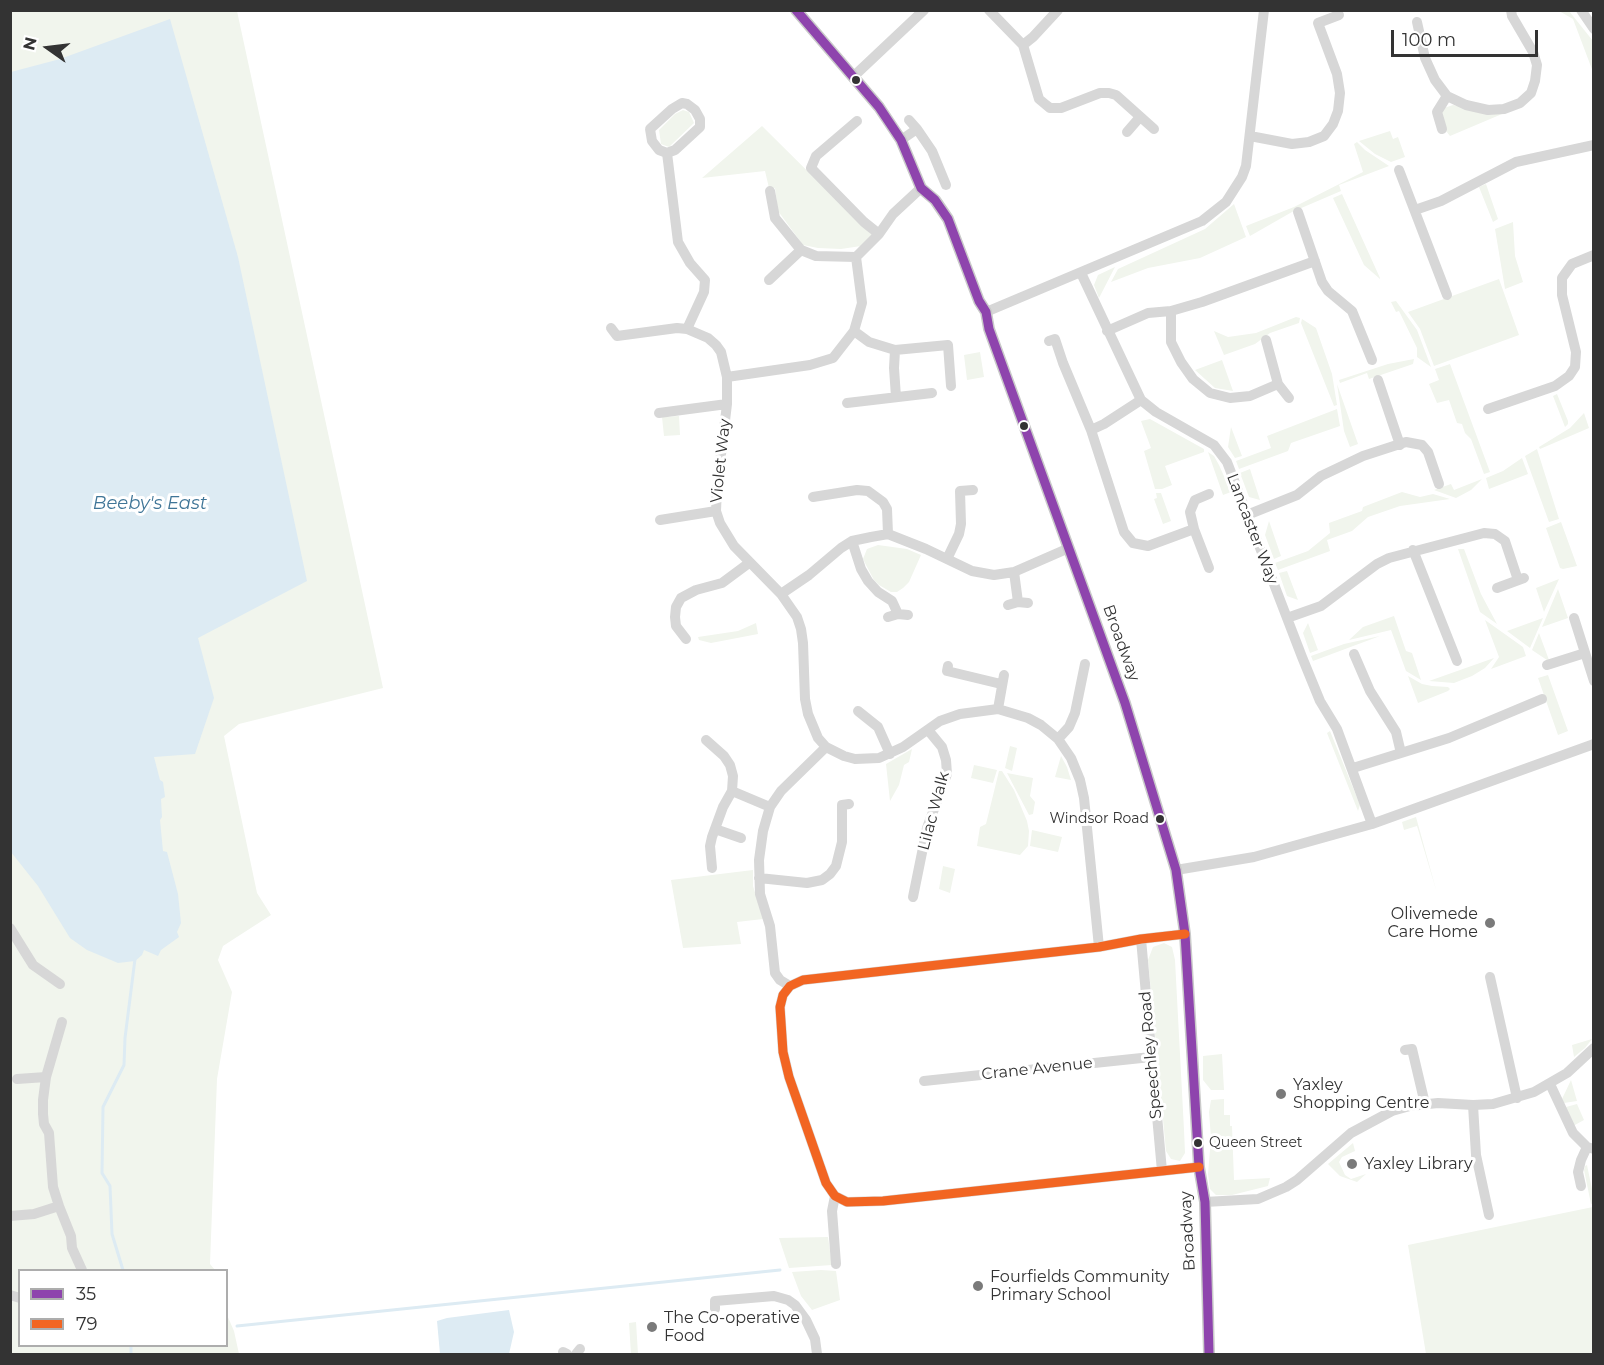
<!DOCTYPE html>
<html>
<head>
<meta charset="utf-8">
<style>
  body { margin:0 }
  #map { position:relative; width:1604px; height:1365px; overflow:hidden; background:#fff; font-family:Montserrat,sans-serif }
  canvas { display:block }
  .frame { position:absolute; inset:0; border:12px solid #333; pointer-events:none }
  .legend { position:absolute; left:18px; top:1269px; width:210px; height:78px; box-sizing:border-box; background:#fff; border:2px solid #adadad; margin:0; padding:8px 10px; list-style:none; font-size:18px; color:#333 }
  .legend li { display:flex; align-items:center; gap:12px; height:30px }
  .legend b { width:30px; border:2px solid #adadad }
  .north { position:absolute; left:18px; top:18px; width:60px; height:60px; -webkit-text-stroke:4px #fff; paint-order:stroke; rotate:284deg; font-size:16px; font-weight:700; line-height:24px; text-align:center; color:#333 }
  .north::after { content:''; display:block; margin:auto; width:21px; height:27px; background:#333; clip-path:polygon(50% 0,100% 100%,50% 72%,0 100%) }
  .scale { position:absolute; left:1391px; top:30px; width:147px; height:27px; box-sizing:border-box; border:3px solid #333; border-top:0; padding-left:8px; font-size:18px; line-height:21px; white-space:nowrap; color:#333; -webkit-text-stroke:4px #fff; paint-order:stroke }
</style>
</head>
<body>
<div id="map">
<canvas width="1604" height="1365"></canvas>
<div class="frame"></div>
<ul class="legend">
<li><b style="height:8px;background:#8e44ad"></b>35</li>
<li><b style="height:8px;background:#f26522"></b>79</li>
</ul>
<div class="north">N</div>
<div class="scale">100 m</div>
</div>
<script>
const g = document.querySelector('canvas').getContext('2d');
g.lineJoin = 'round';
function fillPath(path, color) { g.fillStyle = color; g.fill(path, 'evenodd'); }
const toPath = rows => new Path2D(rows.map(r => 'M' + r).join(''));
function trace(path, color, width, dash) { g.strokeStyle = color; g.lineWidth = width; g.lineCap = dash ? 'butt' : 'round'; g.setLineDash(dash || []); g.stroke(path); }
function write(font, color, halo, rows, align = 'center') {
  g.font = font + ' Montserrat,sans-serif'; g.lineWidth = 6; g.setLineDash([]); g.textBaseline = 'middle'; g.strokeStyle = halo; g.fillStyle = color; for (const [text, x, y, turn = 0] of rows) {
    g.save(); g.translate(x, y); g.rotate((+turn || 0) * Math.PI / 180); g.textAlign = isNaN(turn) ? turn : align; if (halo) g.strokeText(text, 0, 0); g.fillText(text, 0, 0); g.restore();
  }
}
fillPath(toPath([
  [10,11,237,11,383,688,239,724,224,736,257,893,271,915,223,946,218,960,232,992,217,1079,210,1264,215,1270,20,1270,20,1346,226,1346,227,1315,234,1331,239,1354,11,1354],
  [1559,11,1569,11,1593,41,1593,72,1573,19],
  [1453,105,1458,106,1502,114,1450,136,1446,131,1442,113,1444,108],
  [683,110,689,112,694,123,669,147,661,144,659,130,675,114],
  [762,126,873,236,861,246,841,249,818,248,803,245,778,211,775,188,769,188,765,171,702,178],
  [1390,131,1393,139,1398,137,1405,157,1391,162,1375,154,1359,141],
  [1357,142,1365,150,1389,166,1339,185,1341,191,1292,212,1250,236,1246,226,1294,207,1363,172,1354,144],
  [1486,184,1498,219,1493,222,1479,187],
  [1342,194,1380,278,1380,279,1364,265,1333,198],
  [1234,204,1246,237,1200,258,1148,268,1111,282,1118,269,1205,229],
  [1513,222,1515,256,1523,282,1505,289,1495,229],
  [1115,267,1099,298,1094,285,1098,275],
  [1499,279,1519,335,1434,366,1420,329,1408,312],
  [1396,301,1417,330,1431,367,1417,357,1417,348,1399,311,1396,312,1391,302],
  [1296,317,1300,318,1299,323,1270,333,1255,344,1224,355,1214,331,1228,337,1256,333],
  [1302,319,1316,328,1332,374,1337,405,1334,406,1301,323],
  [980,352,984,377,967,380,964,355],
  [1414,359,1413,364,1369,379,1367,373,1340,383,1339,380,1388,364],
  [1222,360,1233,391,1215,388,1195,370],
  [1450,364,1490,472,1484,474,1471,439,1465,433,1462,424,1457,423,1449,400,1437,403,1429,384,1439,380,1435,369],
  [1337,384,1358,444,1350,447,1344,431],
  [1557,394,1568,421,1568,424,1565,427,1553,396],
  [1337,409,1340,426,1291,443,1288,451,1239,469,1236,461,1271,448,1267,436],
  [1584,413,1589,428,1540,449,1539,447,1570,428],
  [679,416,680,435,664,436,662,417],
  [1150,419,1204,449,1204,452,1165,466,1172,485,1162,489,1155,489,1144,451,1151,448,1141,421],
  [1231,427,1242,456,1235,458,1228,447],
  [1537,449,1559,519,1549,522,1525,456],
  [1208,452,1214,456,1219,465,1231,492,1223,495],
  [1522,458,1528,474,1489,489,1486,478,1503,471],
  [1250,469,1260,500,1249,497,1240,473],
  [1482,479,1471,490,1456,498,1434,490,1451,484,1454,490],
  [1402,492,1420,497,1433,494,1450,499,1400,506,1368,517,1352,531,1327,540,1330,551,1278,570,1275,563,1308,551,1330,533,1329,523,1362,511,1363,507],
  [1156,493,1161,493,1171,521,1163,524,1154,499,1157,498],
  [1269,521,1281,556,1274,559,1265,535],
  [1561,522,1577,566,1563,569,1560,568,1546,528],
  [878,545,907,549,921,555,909,582,903,588,897,592,891,592,879,585,874,580,866,565,863,559,867,549],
  [1458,549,1464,549,1481,594,1497,624,1480,612],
  [1287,571,1298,600,1287,596,1279,573],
  [1559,579,1544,612,1536,588],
  [1558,589,1568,618,1542,627],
  [1394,616,1406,651,1412,653,1421,680,1406,671,1391,630,1349,640,1363,627],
  [1543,618,1530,648,1507,631],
  [1485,620,1523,647,1526,656,1491,669,1499,657],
  [756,623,758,634,711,643,699,640,698,637,738,631],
  [1308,623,1318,650,1310,653,1303,633],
  [1539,633,1549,660,1547,660,1532,650],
  [1380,636,1313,661,1311,656,1344,644],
  [1494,658,1485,668,1472,676,1454,683,1429,681],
  [1548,675,1568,731,1558,735,1538,678],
  [1408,676,1422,684,1432,686,1448,687,1450,689,1448,691,1418,703],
  [1330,731,1360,805,1358,811,1327,733],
  [1010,746,1017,748,1012,771,1005,768],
  [912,749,909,762,904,765,899,785,890,801,886,764],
  [1061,756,1067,767,1071,780,1055,777],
  [974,765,997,770,993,783,971,778],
  [999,771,1002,771,1014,790,1027,821,1029,831,1028,846,1020,855,977,846,980,827,986,824],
  [1007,773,1033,778,1030,796,1035,802,1033,814,1029,815],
  [1416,817,1437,893,1417,826,1404,830,1402,822],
  [1032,830,1062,837,1058,852,1030,846],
  [943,866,955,869,950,893,939,889],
  [753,870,753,886,763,919,737,922,741,944,683,948,671,880],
  [1164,943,1172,947,1175,960,1184,1130,1185,1153,1180,1161,1171,1159,1166,1151,1148,960,1153,947],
  [1592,1039,1585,1048,1574,1057,1572,1045],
  [1222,1054,1224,1090,1211,1090,1203,1080,1203,1056],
  [1571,1080,1577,1101,1564,1103,1562,1099],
  [1224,1099,1224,1115,1230,1115,1230,1126,1232,1126,1234,1180,1270,1178,1268,1186,1232,1195,1216,1195,1210,1189,1208,1174,1211,1138,1209,1112,1211,1100],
  [1577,1104,1584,1120,1573,1126,1566,1107],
  [1353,1143,1355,1151,1342,1157,1339,1162,1345,1175,1351,1179,1366,1174,1357,1182,1340,1176,1328,1164],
  [1587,1165,1593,1194,1593,1203,1591,1204,1584,1170,1585,1166],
  [1593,1207,1593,1354,1426,1354,1408,1245],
  [828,1237,832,1265,789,1268,779,1238],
  [821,1270,836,1271,840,1300,812,1310,801,1296,792,1272],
  [636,1322,638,1354,631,1354,629,1323]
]), '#f1f5ed');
fillPath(toPath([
  [170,19,238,257,307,581,198,638,214,698,195,754,154,757,160,780,163,782,165,797,161,799,162,817,160,820,163,851,167,852,178,894,181,923,177,932,179,937,161,950,158,956,144,950,142,955,135,961,118,963,87,950,70,938,38,886,11,852,11,72,60,59],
  [509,1310,514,1332,509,1354,440,1354,437,1321,447,1318]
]), '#ddebf3');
trace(toPath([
  [123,1270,112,1234,110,1186,102,1173,103,1107,124,1065,125,1038,135,959],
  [237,1326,780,1270],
  [131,1346,131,1354]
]), '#ddebf3', 3);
trace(toPath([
  [989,10,1023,45,1039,99,1045,104,1050,108,1061,108,1100,93,1109,93,1116,95,1154,129],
  [1581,10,1594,29],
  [1417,22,1425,58,1435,80,1447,96,1466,105,1488,110,1504,109,1520,103,1531,93,1535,81,1537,65,1533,52,1512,16,1511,10],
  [1023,45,1033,37,1058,10],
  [854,76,924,10],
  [857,121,816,156,811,168,864,222,879,234],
  [917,129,932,151,946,185],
  [1442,129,1437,112,1447,96],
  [1127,132,1140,117],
  [1250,136,1292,144,1309,142,1324,136,1333,124,1338,111,1340,93,1337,74,1318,23,1339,15],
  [901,140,917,129,909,120],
  [667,153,675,150,700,127,700,119,695,110,687,104,682,103,672,109,650,129,652,141,659,150,667,153,678,242,690,263,705,280,704,292,687,329],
  [1399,170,1447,295],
  [770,191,775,218,801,250,816,256,856,257],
  [1415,210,1441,201,1516,162,1594,145],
  [1298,212,1322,282,1328,291,1352,311,1372,360],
  [1081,273,1141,400,1156,412,1214,445,1227,462,1302,657,1320,701,1337,729,1372,824],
  [769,280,801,250],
  [1171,311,1171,342,1181,362,1193,379,1210,393,1230,398,1250,396,1278,384],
  [986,312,1202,221,1226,202,1242,177,1246,166,1264,10],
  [611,328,617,336,677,328,687,329,708,338,716,345,721,352,727,377,727,404,717,488,716,511,720,523,734,546,781,594,797,617,801,629,803,643,805,699,808,714,818,738,826,747,844,756,855,759,879,758,903,747,940,721,960,714,998,709,1028,718,1041,725,1058,739,1071,758,1080,780,1084,798,1099,947],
  [854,331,869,342,895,350,948,345,951,386],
  [1107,331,1148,313,1171,311,1202,302,1315,261],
  [1266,340,1278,384,1289,398],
  [1049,341,1055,339,1063,363,1091,430,1124,532,1133,543,1148,546,1194,529,1190,512,1195,500,1209,494],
  [895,350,894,368,896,397],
  [727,377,810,365,833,358,854,331,862,303,856,257,879,234,893,214,921,188],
  [1378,380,1400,445],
  [847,403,932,393],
  [1488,409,1555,386,1569,376,1575,367,1576,352,1562,295,1562,278,1572,264,1594,255],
  [659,413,727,404],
  [1091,430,1104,424,1141,400],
  [813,497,857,490,868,491,883,502,887,509,888,534],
  [1247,515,1297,495,1321,476,1340,467,1363,456,1406,442,1422,445,1428,452,1439,484],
  [660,520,716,511],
  [1194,529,1209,568],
  [852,541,861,569,868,581,878,592,892,601,898,614],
  [1413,550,1457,661],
  [947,559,959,534,961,524,960,491,973,490],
  [1014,572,1018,602],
  [1497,588,1524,578],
  [781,594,809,575,841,548,852,541,871,537,888,534,926,549,972,571,994,575,1014,572,1069,548],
  [1008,605,1018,602,1028,603],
  [888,617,898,614,908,615],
  [1287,618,1321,606,1377,564,1389,558,1484,533,1495,534,1505,541,1518,580],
  [1574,618,1594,681],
  [686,639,676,626,675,617,676,607,681,598,696,590,722,583,749,563],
  [1354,654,1370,691,1396,732,1401,753],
  [1547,665,1585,653],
  [948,666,947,671,1001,684],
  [998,709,1004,675],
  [858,711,878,727,890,754],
  [1058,739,1069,727,1075,713,1085,664],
  [706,740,724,756,730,765,733,776,732,791,770,807],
  [1353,768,1449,738,1542,699],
  [715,829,741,838],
  [712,868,710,846,712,837,723,807,732,791],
  [1176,870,1254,857,1372,824,1594,744],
  [759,878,807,883,822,880,830,874,836,866,842,842,842,805,849,804],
  [913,897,927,828,947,774,946,760,942,747,928,730],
  [10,928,33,965,60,984],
  [1185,934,1141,939,1099,947,803,980,790,986,783,995,780,1007,783,1052,789,1077,826,1183,835,1196,847,1202,883,1201,1199,1167],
  [1141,939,1162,1171],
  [1490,977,1517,1098],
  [790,986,780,980,775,973,770,926,760,894,759,860,763,831,770,807,781,791,826,747],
  [1405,1050,1412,1049,1425,1104],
  [46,1077,43,1100,43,1114,44,1124,49,1133,53,1187,59,1206],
  [17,1079,46,1077,62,1022],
  [924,1081,1151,1057],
  [1550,1084,1573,1133,1587,1147,1594,1149],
  [1473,1105,1476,1155,1489,1215],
  [1581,1186,1578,1172,1581,1160,1587,1147],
  [835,1196,832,1211,836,1264],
  [1205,1202,1258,1199,1286,1187,1297,1180,1351,1133,1392,1111,1410,1106,1438,1103,1473,1105,1493,1104,1534,1092,1567,1073,1594,1048],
  [10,1216,34,1214,59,1206,71,1236,72,1248,82,1270],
  [10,1295,20,1298],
  [715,1309,715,1301,774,1296,788,1300,795,1305,806,1320,815,1339,817,1354],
  [563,1352,567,1354],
  [576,1354,580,1349]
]), '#d7d7d7', 10);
trace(toPath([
  [796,10,879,107,901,140,921,188,935,200,948,219,979,301,986,312,989,329,1125,703,1176,870,1185,934,1199,1167,1205,1202,1209,1354]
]), '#cacaca', 12);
trace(toPath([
  [796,10,879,107,901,140,921,188,935,200,948,219,979,301,986,312,989,329,1125,703,1176,870,1185,934,1199,1167,1205,1202,1209,1354]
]), '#8e44ad', 9);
trace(toPath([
  [1185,934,1141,939,1099,947,803,980,790,986,783,995,780,1007,783,1052,789,1077,826,1183,835,1196,847,1202,883,1201,1199,1167]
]), '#f26522', 9);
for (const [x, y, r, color] of [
  [856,80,5,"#333"],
  [1024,426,5,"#333"],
  [1160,819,5,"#333"],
  [1490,923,6,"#7a7a7a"],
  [1281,1094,6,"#7a7a7a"],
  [1198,1143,5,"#333"],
  [1352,1164,6,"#7a7a7a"],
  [978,1286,6,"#7a7a7a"],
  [652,1327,6,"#7a7a7a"]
]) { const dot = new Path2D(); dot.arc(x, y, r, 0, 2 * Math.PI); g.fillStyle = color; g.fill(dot); trace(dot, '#fff', 2); }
write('14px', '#333', '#fff', [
  ["Windsor Road",1149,819],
  ["Queen Street",1209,1143,"left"]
], 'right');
write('16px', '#333', '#fff', [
  ["Violet Way",721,461,-84],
  ["Lancaster Way",1252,529,69],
  ["Broadway",1121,643,70],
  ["Lilac Walk",934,811,-75],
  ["Speechley Road",1151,1055,-95],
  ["Crane Avenue",1037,1069,-6],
  ["Broadway",1188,1231,-93]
]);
write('16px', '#333', '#fff', [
  ["Olivemede",1478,914,"right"],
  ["Care Home",1478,932,"right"],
  ["Yaxley",1293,1085],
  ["Shopping Centre",1293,1103],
  ["Yaxley Library",1364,1164],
  ["Fourfields Community",990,1277],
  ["Primary School",990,1295],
  ["The Co-operative",664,1318],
  ["Food",664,1336]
], 'left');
write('italic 18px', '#3f7597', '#fff', [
  ["Beeby's East",150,504]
]);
</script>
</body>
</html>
